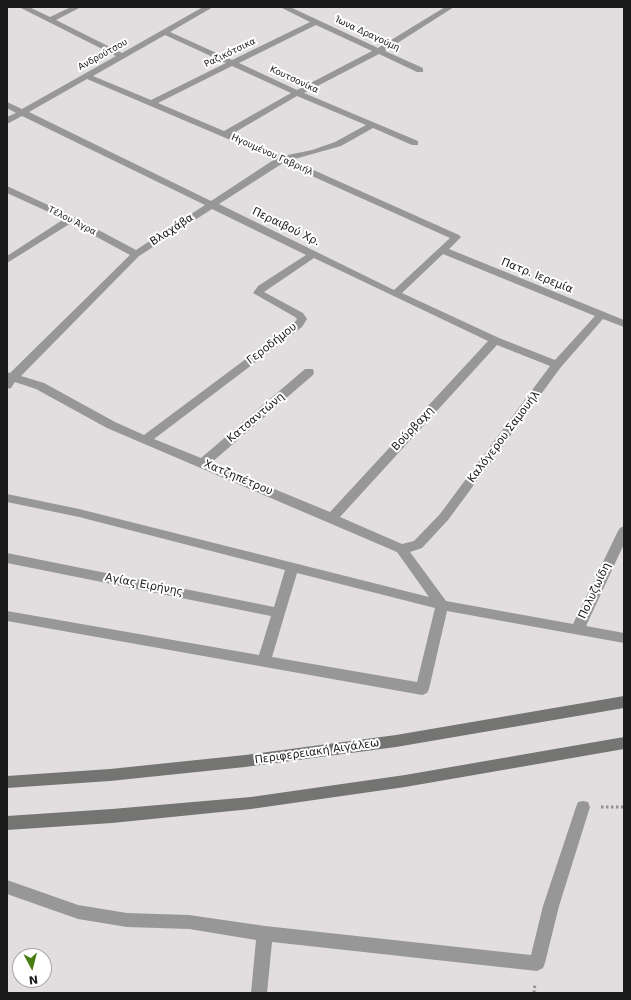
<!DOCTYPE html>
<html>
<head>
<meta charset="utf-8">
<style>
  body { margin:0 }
  #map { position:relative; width:631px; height:1000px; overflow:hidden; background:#e2dedf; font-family:"DejaVu Sans",sans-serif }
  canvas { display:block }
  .frame { position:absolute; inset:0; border:8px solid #1b1a1a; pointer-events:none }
  .north { position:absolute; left:12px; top:948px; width:40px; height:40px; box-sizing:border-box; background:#fff; border:1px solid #a4a3a3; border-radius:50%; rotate:173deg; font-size:11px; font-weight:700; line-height:16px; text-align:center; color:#1b1a1a }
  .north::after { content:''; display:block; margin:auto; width:14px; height:18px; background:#477d11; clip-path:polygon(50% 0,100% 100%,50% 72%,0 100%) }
</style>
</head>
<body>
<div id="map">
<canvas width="631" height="1000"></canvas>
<div class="frame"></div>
<div class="north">N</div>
</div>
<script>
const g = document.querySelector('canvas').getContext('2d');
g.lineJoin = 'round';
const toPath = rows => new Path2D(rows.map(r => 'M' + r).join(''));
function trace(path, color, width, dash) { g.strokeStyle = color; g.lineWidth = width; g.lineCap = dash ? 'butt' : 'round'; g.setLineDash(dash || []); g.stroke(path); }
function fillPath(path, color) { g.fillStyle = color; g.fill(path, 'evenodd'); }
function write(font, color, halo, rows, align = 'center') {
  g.font = font + ' "DejaVu Sans",sans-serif'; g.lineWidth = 4; g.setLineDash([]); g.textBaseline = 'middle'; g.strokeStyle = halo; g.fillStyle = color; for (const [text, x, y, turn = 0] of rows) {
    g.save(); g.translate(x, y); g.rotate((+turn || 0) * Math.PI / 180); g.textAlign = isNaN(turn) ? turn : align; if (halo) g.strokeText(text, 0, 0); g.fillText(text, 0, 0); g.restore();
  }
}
trace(toPath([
  [601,807,624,807],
  [534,993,535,984]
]), '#959293', 3, [2.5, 2.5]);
fillPath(toPath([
  [19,7,29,7,50,17,71,7,81,7,56,20,122,53,203,7,213,7,170,32,232,60,310,22,280,7,290,7,378,48,445,7,454,7,385,51,423,68,423,72,417,72,379,54,304,93,418,141,418,145,412,145,373,128,341,146,291,160,459,235,461,237,449,249,624,320,624,327,603,319,561,367,448,520,422,548,410,552,446,601,573,624,618,531,620,528,624,526,624,544,586,626,624,633,624,643,447,611,429,689,427,693,422,695,7,621,7,611,259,655,271,616,7,563,7,553,274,607,285,570,79,517,7,502,7,494,79,509,429,597,397,552,107,428,36,389,15,382,11,388,7,389,7,372,10,373,130,255,71,223,7,263,7,256,64,219,7,193,7,186,74,217,136,250,205,205,22,116,7,124,7,117,16,113,7,108,7,102,22,109,116,56,19,7],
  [316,25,372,51,297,90,239,63,316,25],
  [165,35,226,63,151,100,93,76,165,35],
  [232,66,291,93,224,131,158,103,232,66],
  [87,79,275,159,211,201,29,112,87,79],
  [297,96,366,125,335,142,312,150,283,156,232,134,297,96],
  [283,163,450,238,394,290,219,204,283,163],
  [212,209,306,255,258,286,253,293,295,317,297,319,294,323,144,435,115,422,44,383,21,376,139,256,212,209],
  [443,254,595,316,555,360,499,338,402,293,443,254],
  [314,258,488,341,330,512,211,463,313,375,314,372,313,369,305,369,201,458,154,439,302,327,307,319,303,313,264,292,314,258],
  [497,345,550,366,440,514,414,541,402,544,340,517,497,345],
  [297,573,435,608,417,682,272,657,297,573],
  [583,801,588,802,590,807,559,906,545,963,543,968,537,971,272,942,267,993,251,993,256,940,189,929,127,927,78,919,7,894,7,880,78,905,127,913,189,915,265,926,531,955,543,906,576,807,578,802,583,801]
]), '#969796');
fillPath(toPath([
  [624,696,624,708,396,747,245,767,110,781,7,788,7,776,110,769,245,755,396,735,624,696],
  [624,737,624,749,405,787,251,809,112,823,7,830,7,816,112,809,251,797,405,775,624,737]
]), '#747573');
write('9px', '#1b1a1a', '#fff', [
  ["Ίωνα Δραγούμη",367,34,25],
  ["Ραζικότσικα",230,53,-26],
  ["Ανδρούτσου",103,55,-29],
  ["Κουτσονίκα",294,80,25],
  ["Ηγουμένου Γαβριήλ",272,155,24],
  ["Τέλου Άγρα",72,221,27]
]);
write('11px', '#1b1a1a', '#fff', [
  ["Περαιβού Χρ.",286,227,26],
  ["Βλαχάβα",172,230,-33],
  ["Πατρ. Ιερεμία",537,276,22],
  ["Γεροδήμου",272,344,-38],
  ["Κατσαντώνη",256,418,-40],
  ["Βούρβαχη",413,429,-47],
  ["Καλόγερου Σαμουήλ",504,437,-53],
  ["Χατζηπέτρου",238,478,23],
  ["Αγίας Ειρήνης",144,585,11],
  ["Πολυζωίδη",595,591,-65],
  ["Περιφερειακή Αιγάλεω",317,752,-8]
]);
</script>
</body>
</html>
